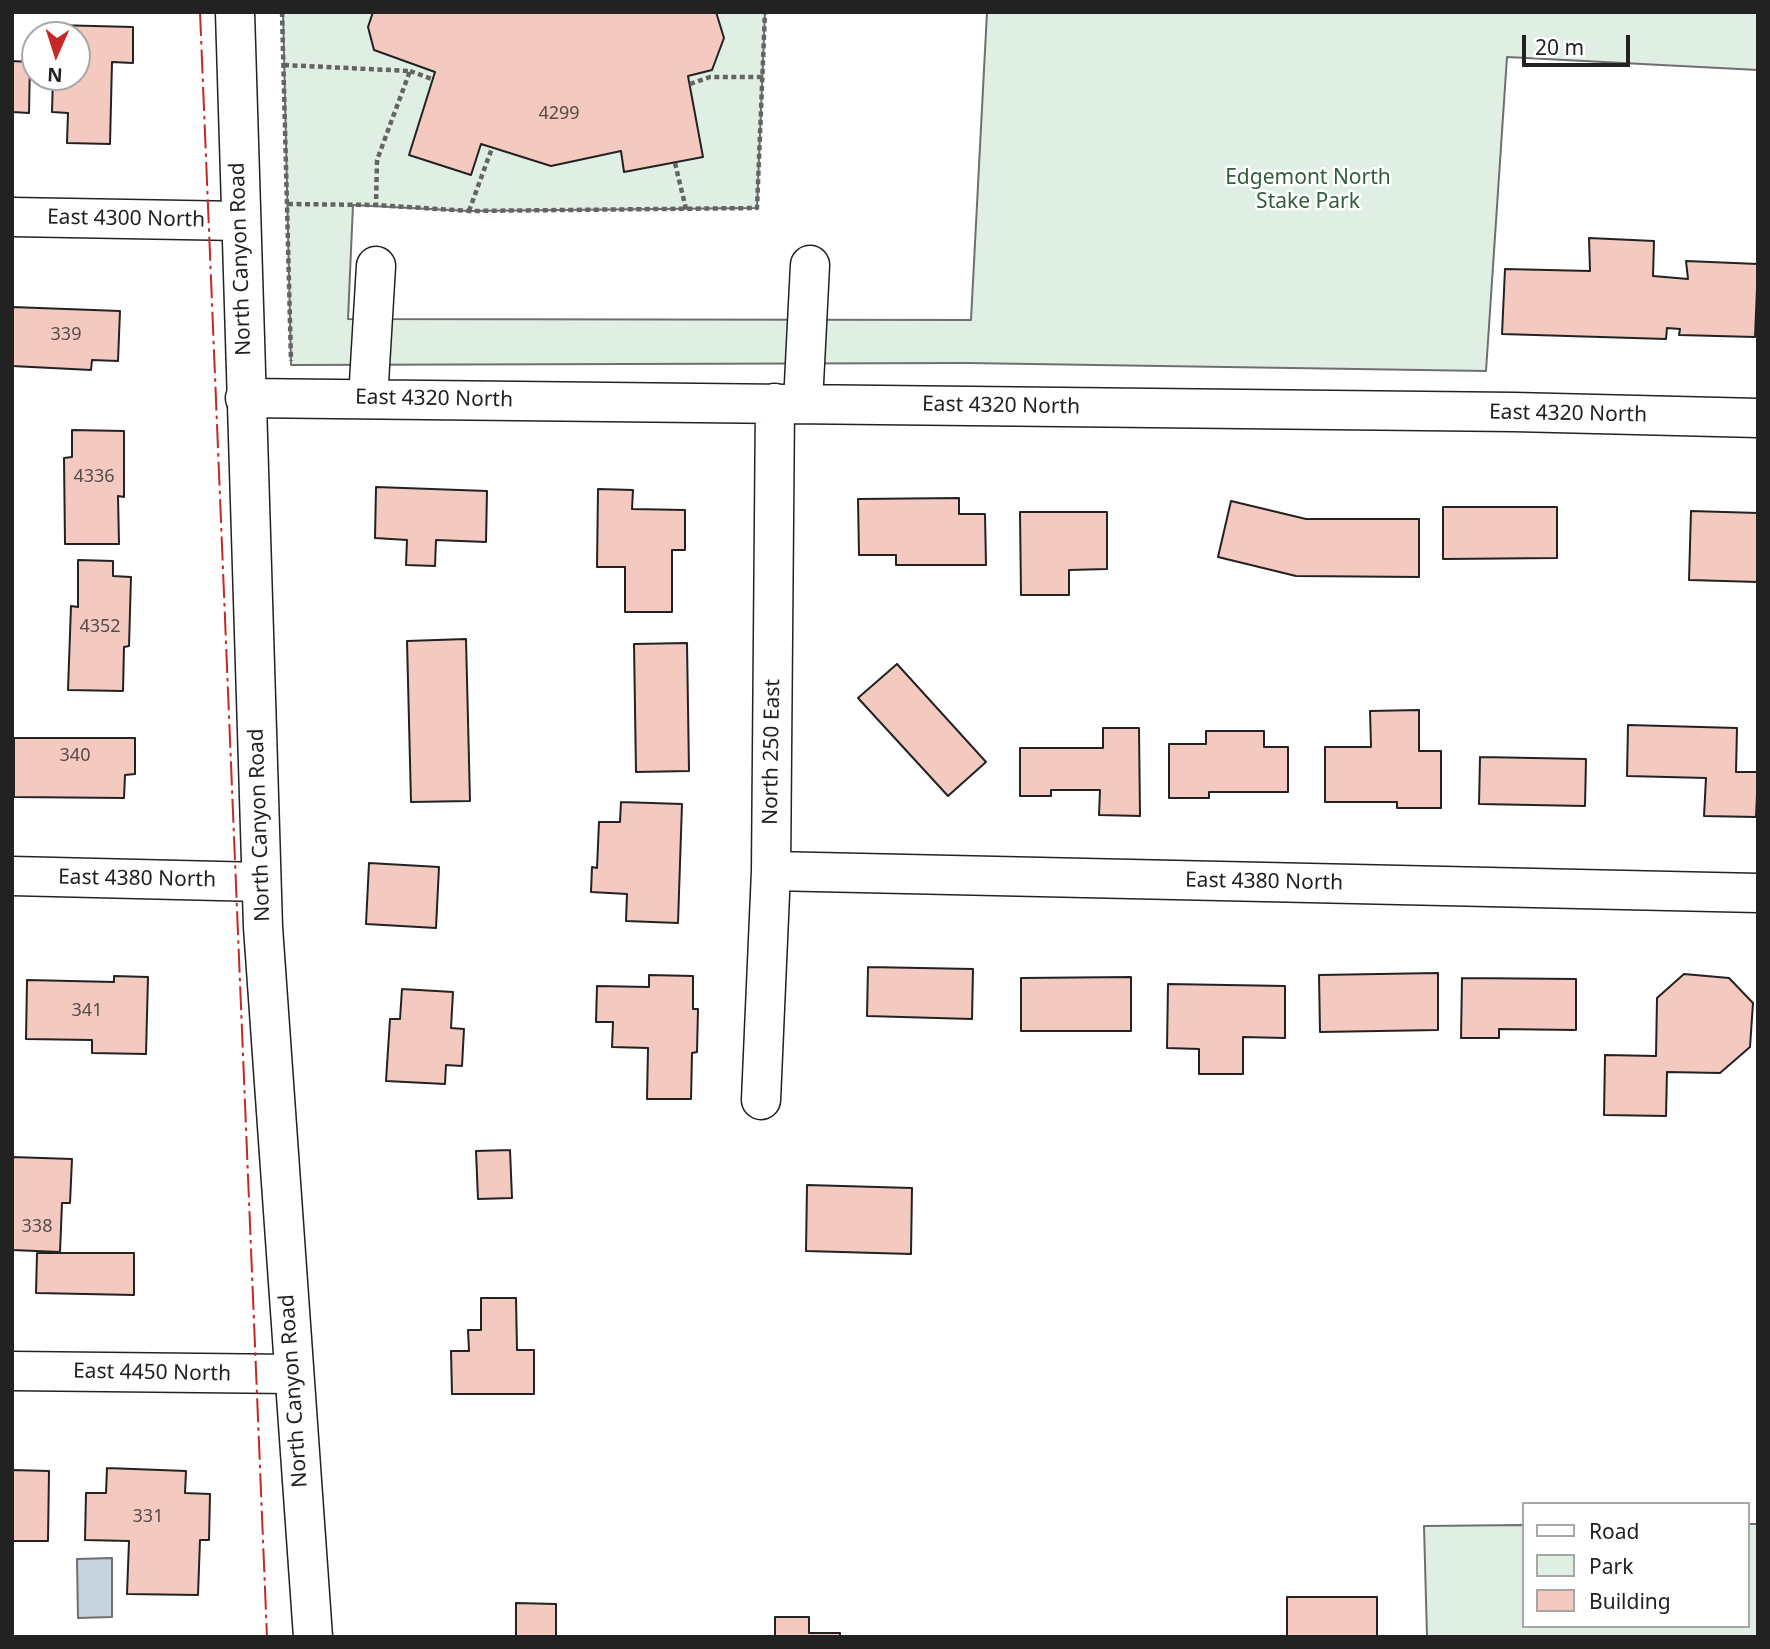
<!DOCTYPE html>
<html>
<head>
<meta charset="utf-8">
<style>
  body { margin:0 }
  #map { position:relative; width:1770px; height:1649px; overflow:hidden; background:#fff; font-family:"Noto Sans",sans-serif }
  canvas { display:block }
  .frame { position:absolute; inset:0; border:14px solid #222; pointer-events:none }
  .legend { position:absolute; left:1522px; top:1502px; width:228px; height:126px; box-sizing:border-box; background:#fff; border:2px solid #a7a7a7; margin:0; padding:9px 12px; list-style:none; font-size:21px; color:#222 }
  .legend li { display:flex; align-items:center; gap:14px; height:35px }
  .legend b { width:35px; border:2px solid #a7a7a7 }
  .north { position:absolute; left:21px; top:21px; width:70px; height:70px; box-sizing:border-box; background:#fff; border:2px solid #a7a7a7; border-radius:50%; rotate:183deg; font-size:19px; font-weight:700; line-height:28px; text-align:center; color:#222 }
  .north::after { content:''; display:block; margin:auto; width:24px; height:32px; background:#c62828; clip-path:polygon(50% 0,100% 100%,50% 72%,0 100%) }
  .scale { position:absolute; left:1522px; top:35px; width:108px; height:32px; box-sizing:border-box; border:4px solid #222; border-top:0; padding-left:9px; font-size:21px; line-height:24px; white-space:nowrap; color:#222; -webkit-text-stroke:5px #fff; paint-order:stroke }
</style>
</head>
<body>
<div id="map">
<canvas width="1770" height="1649"></canvas>
<div class="frame"></div>
<ul class="legend">
<li><b style="height:9px;background:#fff"></b>Road</li>
<li><b style="height:19px;background:#e0efe3"></b>Park</li>
<li><b style="height:19px;background:#f3c9c0"></b>Building</li>
</ul>
<div class="north">N</div>
<div class="scale">20 m</div>
</div>
<script>
const g = document.querySelector('canvas').getContext('2d');
g.lineJoin = 'round';
function fillPath(path, color) { g.fillStyle = color; g.fill(path, 'evenodd'); }
const toPath = rows => new Path2D(rows.map(r => 'M' + r).join(''));
function trace(path, color, width, dash) { g.strokeStyle = color; g.lineWidth = width; g.lineCap = dash ? 'butt' : 'round'; g.setLineDash(dash || []); g.stroke(path); }
function write(font, color, halo, rows, align = 'center') {
  g.font = font + ' "Noto Sans",sans-serif'; g.lineWidth = 5; g.setLineDash([]); g.textBaseline = 'middle'; g.strokeStyle = halo; g.fillStyle = color; for (const [text, x, y, turn = 0] of rows) {
    g.save(); g.translate(x, y); g.rotate((+turn || 0) * Math.PI / 180); g.textAlign = isNaN(turn) ? turn : align; if (halo) g.strokeText(text, 0, 0); g.fillText(text, 0, 0); g.restore();
  }
}
const green = toPath([
  [283,12,765,12,757,208,469,211,353,205,348,319,971,320,987,12,1758,12,1758,70,1507,57,1486,371,966,363,291,365,283,12],
  [1747,1524,1758,1524,1758,1637,1427,1637,1424,1526,1523,1525,1523,1626,1747,1626,1747,1524]
]);
fillPath(green, '#e0efe3');
trace(green, '#6f6f6f', 2);
const water = toPath([
  [112,1558,112,1617,78,1618,77,1559,112,1558]
]);
fillPath(water, '#c7d3dd');
trace(water, '#6f6f6f', 2);
const building = toPath([
  [373,12,716,12,724,38,712,70,688,76,703,157,624,172,621,151,551,166,481,144,471,175,409,155,435,72,374,50,368,27,373,12],
  [54,25,133,27,133,63,112,62,110,144,67,143,68,113,52,112,53,77,77,77,77,35,54,35,54,25],
  [12,61,30,62,29,113,12,112,12,61],
  [1589,238,1654,241,1653,276,1688,279,1686,261,1758,264,1755,337,1679,335,1680,329,1667,328,1666,339,1502,334,1505,269,1590,271,1589,238],
  [12,307,120,311,118,361,92,360,91,370,12,366,12,307],
  [72,430,124,431,124,497,118,496,119,544,65,544,64,458,72,457,72,430],
  [376,487,487,491,486,542,436,540,435,566,406,565,407,540,375,538,376,487],
  [598,489,633,490,632,509,685,510,685,550,672,550,672,612,625,612,625,567,597,567,598,489],
  [959,498,959,514,985,514,986,565,896,565,896,555,859,555,858,499,959,498],
  [1231,501,1306,519,1419,519,1419,577,1296,576,1218,557,1231,501],
  [1443,507,1557,507,1557,558,1443,559,1443,507],
  [1691,511,1758,513,1758,582,1689,580,1691,511],
  [1020,512,1107,512,1107,569,1069,570,1069,595,1021,595,1020,512],
  [78,560,113,561,113,576,131,577,129,646,124,647,123,691,68,690,71,606,78,607,78,560],
  [466,639,470,801,411,802,407,641,466,639],
  [687,643,689,771,636,772,634,644,687,643],
  [897,664,986,762,948,796,858,698,897,664],
  [1419,710,1419,751,1441,751,1441,808,1397,808,1397,802,1325,802,1325,747,1371,747,1370,711,1419,710],
  [1628,725,1737,728,1736,772,1758,772,1756,817,1704,816,1706,778,1627,776,1628,725],
  [1103,728,1139,728,1140,816,1099,815,1100,790,1051,790,1051,796,1020,796,1020,748,1103,748,1103,728],
  [1206,731,1264,731,1264,747,1288,747,1288,792,1209,792,1209,798,1169,798,1169,744,1206,744,1206,731],
  [14,738,135,738,135,774,125,775,124,798,14,797,14,738],
  [1480,757,1586,759,1585,806,1479,804,1480,757],
  [621,802,682,804,678,923,626,921,627,894,591,892,592,867,597,868,599,822,620,822,621,802],
  [369,863,439,867,436,928,366,924,369,863],
  [868,967,973,969,972,1019,867,1016,868,967],
  [1438,973,1438,1030,1320,1032,1319,975,1438,973],
  [1684,974,1729,978,1753,1003,1750,1047,1720,1073,1667,1072,1666,1116,1604,1115,1605,1055,1656,1056,1657,998,1684,974],
  [649,975,693,976,693,1009,698,1009,697,1052,692,1053,691,1099,647,1099,648,1048,612,1047,613,1022,596,1022,597,986,649,987,649,975],
  [114,976,148,977,146,1054,92,1053,92,1040,26,1039,27,980,114,982,114,976],
  [1131,977,1131,1031,1021,1031,1021,978,1131,977],
  [1462,978,1576,979,1576,1030,1499,1029,1499,1038,1461,1038,1462,978],
  [1168,984,1285,986,1285,1038,1243,1037,1243,1074,1199,1074,1199,1049,1167,1048,1168,984],
  [402,989,453,992,451,1028,464,1029,462,1066,446,1065,445,1084,386,1081,390,1019,400,1019,402,989],
  [510,1150,512,1198,478,1199,476,1151,510,1150],
  [12,1157,72,1159,70,1203,62,1203,60,1252,12,1250,12,1157],
  [807,1185,912,1188,911,1254,806,1251,807,1185],
  [37,1253,134,1253,134,1295,36,1293,37,1253],
  [481,1298,516,1298,517,1350,534,1350,534,1394,452,1394,451,1351,469,1351,468,1330,481,1330,481,1298],
  [107,1468,186,1471,185,1493,210,1494,209,1540,200,1540,198,1595,127,1594,129,1541,85,1540,86,1493,106,1493,107,1468],
  [12,1470,49,1471,48,1541,12,1541,12,1470],
  [1287,1597,1377,1597,1377,1637,1287,1637,1287,1597],
  [516,1603,556,1604,556,1637,516,1637,516,1603],
  [775,1617,809,1617,809,1633,840,1633,840,1637,775,1637,775,1617]
]);
fillPath(building, '#f3c9c0');
trace(building, '#222', 2);
const minor = toPath([
  [12,217,240,221],
  [245,398,1514,412,1758,418],
  [368,399,376,266],
  [803,403,810,265],
  [771,871,1758,893],
  [12,876,261,882],
  [761,1100,771,871,775,403],
  [12,1371,293,1374]
]);
const major = toPath([
  [235,12,263,927,313,1637]
]);
trace(minor, '#222', 41);
trace(major, '#222', 41);
trace(toPath([
  [282,12,291,361],
  [284,65,410,71,377,160,376,205],
  [410,71,432,79],
  [690,84,710,77,763,77],
  [675,163,686,209],
  [288,204,376,205,469,211,757,208,765,12],
  [469,211,492,148]
]), '#646464', 4.5, [5, 3.5]);
trace(minor, '#fff', 38);
trace(major, '#fff', 38);
trace(toPath([
  [200,12,267,1637]
]), '#c62828', 2, [24, 5, 3.5, 5]);
write('18px', '#564c4a', null, [
  ["4299",559,114],
  ["339",66,335],
  ["4336",94,477],
  ["4352",100,627],
  ["340",75,756],
  ["341",87,1011],
  ["338",37,1227],
  ["331",148,1517]
]);
write('21px', '#2f5e38', '#fff', [
  ["Edgemont North",1308,178],
  ["Stake Park",1308,202]
]);
write('21px', '#222', '#fff', [
  ["East 4300 North",126,219,1],
  ["North Canyon Road",241,259,-92],
  ["East 4320 North",434,399,1],
  ["East 4320 North",1001,406,1],
  ["East 4320 North",1568,414,1],
  ["North 250 East",772,752,-89],
  ["North Canyon Road",260,825,-92],
  ["East 4380 North",137,879,1],
  ["East 4380 North",1264,882,1],
  ["East 4450 North",152,1373,1],
  ["North Canyon Road",294,1391,-94]
]);
</script>
</body>
</html>
